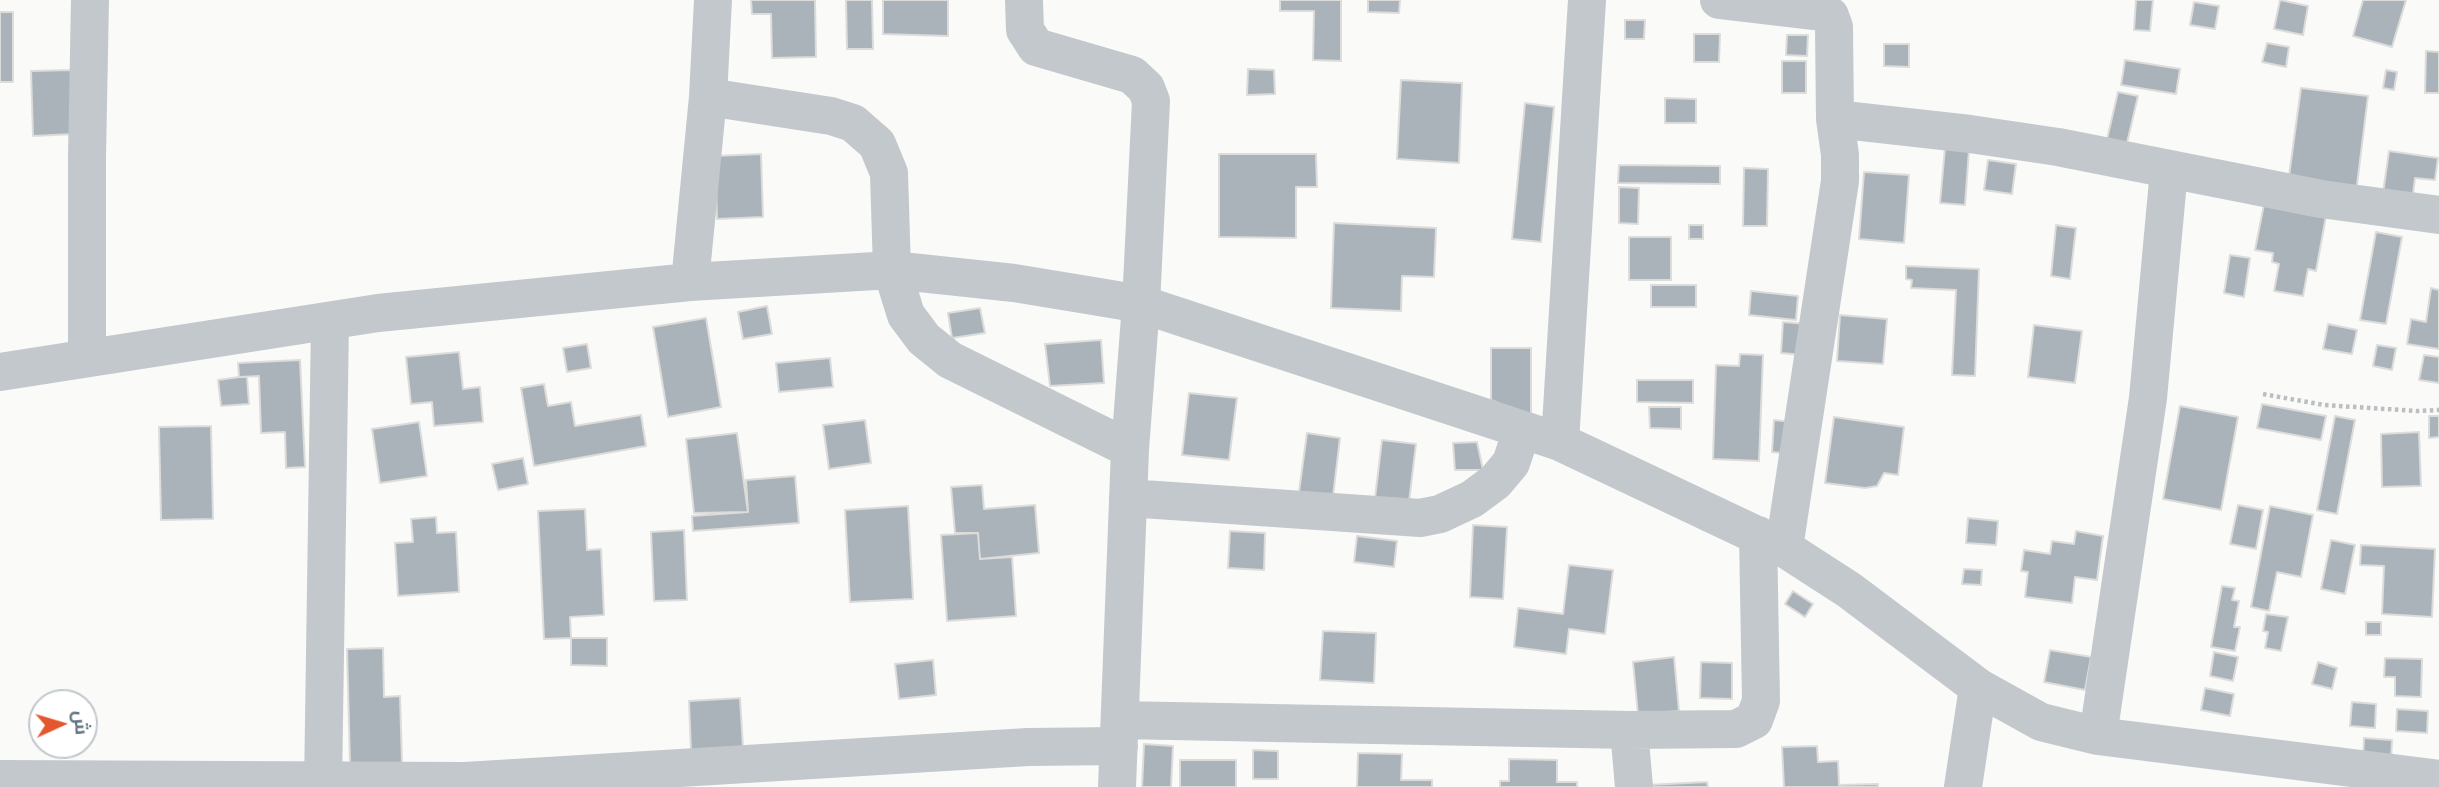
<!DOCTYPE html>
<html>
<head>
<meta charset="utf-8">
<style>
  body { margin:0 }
  #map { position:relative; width:2439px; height:787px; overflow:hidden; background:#fafaf8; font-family:Mulish,Cairo,sans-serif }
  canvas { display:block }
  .north { position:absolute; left:28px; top:689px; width:70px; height:70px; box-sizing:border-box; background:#fff; border:2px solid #c1c8cd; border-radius:50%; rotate:86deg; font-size:19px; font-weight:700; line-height:28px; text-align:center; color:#657683 }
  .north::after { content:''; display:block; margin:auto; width:24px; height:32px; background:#e4572e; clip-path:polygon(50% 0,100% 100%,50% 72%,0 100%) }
</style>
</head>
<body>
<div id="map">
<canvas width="2439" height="787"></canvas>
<div class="north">ش</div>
</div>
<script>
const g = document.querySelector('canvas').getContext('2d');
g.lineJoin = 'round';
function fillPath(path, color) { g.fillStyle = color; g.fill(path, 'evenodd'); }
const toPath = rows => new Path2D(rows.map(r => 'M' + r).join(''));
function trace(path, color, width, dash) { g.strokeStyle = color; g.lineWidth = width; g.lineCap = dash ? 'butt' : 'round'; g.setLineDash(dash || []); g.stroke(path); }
const building = toPath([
  [751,0,815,0,816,57,772,58,771,14,752,14,751,0],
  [846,0,872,0,873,49,847,49,846,0],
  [883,0,948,0,948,36,883,34,883,0],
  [1280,0,1341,0,1341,61,1313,60,1314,11,1280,11,1280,0],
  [1368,0,1400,0,1399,13,1368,12,1368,0],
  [2136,0,2153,0,2150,31,2134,30,2136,0],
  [2280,0,2308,6,2303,35,2274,29,2280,0],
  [2363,0,2406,0,2392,47,2353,36,2363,0],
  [2194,2,2219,6,2215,29,2190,25,2194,2],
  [0,12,13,12,13,82,0,82,0,12],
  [1625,20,1645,20,1644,39,1625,39,1625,20],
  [1694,34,1720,34,1719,62,1694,62,1694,34],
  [1787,35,1808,35,1807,56,1786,55,1787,35],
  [2267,43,2289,47,2286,67,2262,62,2267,43],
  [1884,44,1909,44,1909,67,1884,66,1884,44],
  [2426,51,2439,52,2439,93,2425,93,2426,51],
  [2125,60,2180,69,2176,94,2121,85,2125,60],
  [1782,61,1806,61,1806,93,1782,93,1782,61],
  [1248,69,1274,70,1275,94,1247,95,1248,69],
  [72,70,74,134,33,136,31,71,72,70],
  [2386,70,2397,72,2394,90,2383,88,2386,70],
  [1401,80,1462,83,1459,163,1397,159,1401,80],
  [2301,88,2368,96,2355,201,2289,176,2301,88],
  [2118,92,2138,96,2127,143,2104,152,2118,92],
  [1665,98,1696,99,1696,123,1665,123,1665,98],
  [1525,103,1554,107,1541,242,1512,239,1525,103],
  [1945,148,1969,150,1965,205,1940,203,1945,148],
  [2389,151,2438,158,2435,180,2415,178,2411,210,2381,207,2389,151],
  [761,154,763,217,717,219,715,156,761,154],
  [1219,154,1316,154,1317,187,1296,187,1296,238,1219,237,1219,154],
  [1988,160,2016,164,2012,194,1984,190,1988,160],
  [1619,165,1720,166,1720,184,1618,183,1619,165],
  [1744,168,1768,169,1767,226,1743,226,1744,168],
  [1864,172,1909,175,1904,243,1859,239,1864,172],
  [1619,187,1639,188,1638,224,1619,223,1619,187],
  [2264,204,2326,216,2316,271,2308,269,2303,296,2274,291,2279,264,2272,262,2273,253,2255,250,2264,204],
  [1334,223,1436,228,1434,277,1402,276,1401,311,1331,308,1334,223],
  [1689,225,1703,225,1703,239,1689,239,1689,225],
  [2056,225,2076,228,2070,279,2051,276,2056,225],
  [2376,232,2402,237,2386,324,2360,320,2376,232],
  [1629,237,1671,237,1671,280,1629,280,1629,237],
  [2230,255,2250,258,2244,297,2224,293,2230,255],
  [1906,266,1979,269,1975,376,1952,375,1956,290,1911,288,1912,280,1906,279,1906,266],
  [1651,285,1696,285,1696,307,1651,307,1651,285],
  [2431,288,2439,290,2439,349,2407,344,2411,319,2426,322,2431,288],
  [1751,291,1798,296,1796,320,1749,315,1751,291],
  [767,306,772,334,743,339,738,312,767,306],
  [980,308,985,333,952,338,948,313,980,308],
  [1840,315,1887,319,1883,364,1837,361,1840,315],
  [706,318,721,407,668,417,653,327,706,318],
  [1783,322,1807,324,1804,355,1781,353,1783,322],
  [2328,324,2357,330,2352,354,2323,349,2328,324],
  [2034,325,2082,331,2075,383,2028,377,2034,325],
  [1101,340,1104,383,1050,386,1045,344,1101,340],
  [587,344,591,368,567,372,563,348,587,344],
  [2377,345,2396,348,2392,370,2373,366,2377,345],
  [1491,348,1531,348,1531,417,1491,400,1491,348],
  [459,352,463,389,480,387,483,422,434,426,432,402,411,404,406,357,459,352],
  [1740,354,1763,355,1759,461,1713,459,1716,365,1739,366,1740,354],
  [2424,355,2439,357,2439,383,2419,380,2424,355],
  [830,358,833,387,779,392,776,363,830,358],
  [300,360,305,467,286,468,285,432,261,433,259,376,239,377,238,363,300,360],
  [239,377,247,377,249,404,221,406,218,380,239,377],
  [1637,380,1693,380,1693,403,1637,402,1637,380],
  [544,384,548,406,571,402,575,426,641,415,646,446,534,466,521,388,544,384],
  [1189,393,1237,398,1229,460,1182,455,1189,393],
  [2262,404,2326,416,2321,440,2257,428,2262,404],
  [2180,406,2238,417,2221,510,2163,499,2180,406],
  [1649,407,1681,407,1681,429,1650,428,1649,407],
  [2335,416,2355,420,2337,514,2317,510,2335,416],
  [2429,416,2439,416,2439,437,2429,438,2429,416],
  [1834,417,1904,427,1898,475,1884,473,1877,486,1865,488,1825,483,1834,417],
  [865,420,871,463,829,469,823,425,865,420],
  [1774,420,1792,422,1790,454,1772,452,1774,420],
  [419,422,427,476,380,483,372,429,419,422],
  [211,426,213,519,161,520,159,427,211,426],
  [2419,432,2421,486,2382,487,2381,434,2419,432],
  [737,433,748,512,694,513,686,439,737,433],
  [1307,433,1340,438,1333,496,1299,492,1307,433],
  [1382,440,1416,444,1409,502,1375,498,1382,440],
  [1477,442,1483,470,1455,470,1453,443,1477,442],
  [523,458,528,484,498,490,492,464,523,458],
  [795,476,799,523,693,531,692,516,748,512,746,480,795,476],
  [982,485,984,509,1035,505,1039,553,980,559,978,533,955,533,951,487,982,485],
  [2238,505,2263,510,2256,549,2230,544,2238,505],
  [908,506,913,599,850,602,845,510,908,506],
  [2270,506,2313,515,2301,577,2277,572,2269,611,2251,607,2270,506],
  [585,509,587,550,601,549,604,615,570,617,571,638,544,639,538,511,585,509],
  [436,517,437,533,456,532,459,592,398,596,395,543,413,542,411,519,436,517],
  [1968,518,1998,521,1996,545,1966,543,1968,518],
  [1473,525,1507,527,1503,599,1470,597,1473,525],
  [684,530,687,600,654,601,651,532,684,530],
  [1230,531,1265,533,1264,570,1228,568,1230,531],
  [2076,531,2103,536,2097,580,2075,577,2072,603,2025,597,2028,572,2021,571,2024,550,2050,554,2052,541,2074,544,2076,531],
  [978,533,980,559,1012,557,1016,616,947,621,941,535,978,533],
  [1357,536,1397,541,1394,567,1354,562,1357,536],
  [2331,540,2355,545,2345,594,2321,589,2331,540],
  [2361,545,2435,549,2432,617,2382,614,2384,566,2360,565,2361,545],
  [1569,565,1613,570,1605,634,1569,629,1566,654,1514,647,1518,608,1563,614,1569,565],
  [1964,569,1982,570,1981,585,1962,584,1964,569],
  [2222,586,2235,588,2232,600,2239,601,2234,627,2240,627,2235,651,2211,647,2222,586],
  [1793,591,1813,604,1805,617,1785,604,1793,591],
  [2266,614,2288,617,2281,651,2265,648,2268,632,2263,631,2266,614],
  [2366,622,2381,622,2381,635,2366,635,2366,622],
  [1323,631,1376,633,1374,683,1320,680,1323,631],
  [571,638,607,638,607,666,571,665,571,638],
  [383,648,384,697,400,696,402,763,350,764,347,649,383,648],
  [2050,650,2091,657,2085,690,2044,682,2050,650],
  [2214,652,2238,657,2233,681,2210,676,2214,652],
  [1674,657,1679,711,1638,715,1633,662,1674,657],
  [2385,658,2422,659,2421,697,2395,696,2395,677,2384,677,2385,658],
  [933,660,936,695,899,699,895,664,933,660],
  [1701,662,1732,663,1732,699,1700,698,1701,662],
  [2318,662,2337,668,2332,689,2312,684,2318,662],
  [2205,688,2234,694,2230,716,2201,710,2205,688],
  [740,698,743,748,691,751,689,701,740,698],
  [2352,702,2376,704,2375,728,2350,726,2352,702],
  [2397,709,2428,711,2427,733,2396,731,2397,709],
  [2364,738,2392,740,2391,761,2363,759,2364,738],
  [1144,744,1173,746,1171,787,1142,787,1144,744],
  [1817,746,1818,762,1838,761,1839,785,1878,784,1878,787,1784,787,1782,747,1817,746],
  [1253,750,1278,751,1278,779,1253,779,1253,750],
  [1358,753,1402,754,1401,780,1432,780,1432,787,1357,787,1358,753],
  [1509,759,1557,760,1557,782,1577,782,1577,787,1500,787,1500,781,1509,781,1509,759],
  [1180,760,1236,760,1236,787,1180,787,1180,760],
  [1707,782,1708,787,1647,787,1647,785,1707,782]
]);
fillPath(building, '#aab3b9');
trace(building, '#dcdcda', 2);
trace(toPath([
  [2263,394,2324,405,2417,411,2439,410]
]), '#bbbfc2', 4.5, [3.5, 3.5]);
trace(toPath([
  [1024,0,1025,30,1036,47,1132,75,1146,88,1151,101,1141,304,1130,449,1117,787],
  [1719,0,1821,12,1830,16,1834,27,1835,119,1840,155,1840,181,1784,548],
  [708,97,831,116,853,123,877,144,889,173,892,270,906,315,924,339,950,360,1130,449],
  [1835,119,1970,134,2058,147,2321,199,2439,215],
  [690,282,708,97,713,0],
  [87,358,87,157,90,0],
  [0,372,378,313,690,282,892,270,1014,283,1081,294,1141,304,1560,442,1784,548,1849,590,1978,687,2041,722,2098,736,2439,779],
  [1560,442,1587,0],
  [1128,498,1420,518,1440,514,1472,499,1495,482,1511,463,1522,430],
  [1120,720,1629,730,1736,729,1754,720,1761,701,1758,535],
  [1629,730,1634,787],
  [2098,736,2148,398,2169,170],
  [0,779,465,781,1028,747,1119,746],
  [323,787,330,321],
  [1963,787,1978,687]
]), '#c3c8cc', 38);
</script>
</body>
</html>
